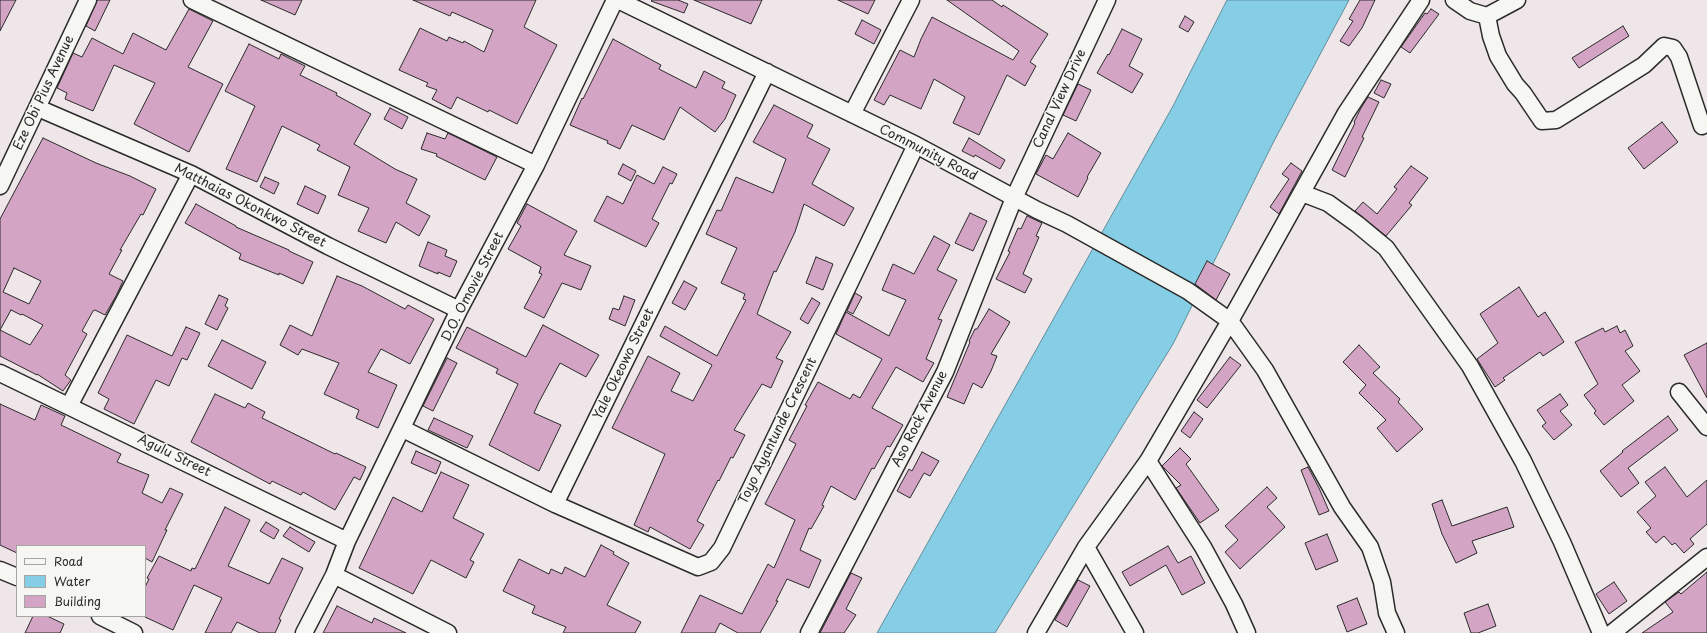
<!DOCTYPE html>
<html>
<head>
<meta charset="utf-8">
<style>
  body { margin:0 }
  #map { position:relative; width:1707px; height:633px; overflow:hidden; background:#efe6e9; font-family:"Playpen Sans",sans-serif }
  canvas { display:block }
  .legend { position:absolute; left:16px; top:545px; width:130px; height:72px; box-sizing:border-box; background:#f6f6f2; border:1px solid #a5a5a2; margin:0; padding:5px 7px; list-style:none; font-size:12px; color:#2b2b2b }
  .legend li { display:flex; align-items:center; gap:8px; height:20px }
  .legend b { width:20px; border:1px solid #a5a5a2 }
</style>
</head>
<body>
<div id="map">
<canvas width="1707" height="633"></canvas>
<ul class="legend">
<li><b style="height:5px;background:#f6f6f2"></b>Road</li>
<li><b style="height:11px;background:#85cee6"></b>Water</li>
<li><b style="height:11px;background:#d3a4c4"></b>Building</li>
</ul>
</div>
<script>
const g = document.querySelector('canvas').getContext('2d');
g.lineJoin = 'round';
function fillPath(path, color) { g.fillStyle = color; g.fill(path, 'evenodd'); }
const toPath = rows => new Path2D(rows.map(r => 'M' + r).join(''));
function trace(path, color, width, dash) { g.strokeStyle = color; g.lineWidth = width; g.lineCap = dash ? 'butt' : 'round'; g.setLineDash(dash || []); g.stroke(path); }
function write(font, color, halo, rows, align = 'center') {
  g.font = font + ' "Playpen Sans",sans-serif'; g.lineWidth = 3; g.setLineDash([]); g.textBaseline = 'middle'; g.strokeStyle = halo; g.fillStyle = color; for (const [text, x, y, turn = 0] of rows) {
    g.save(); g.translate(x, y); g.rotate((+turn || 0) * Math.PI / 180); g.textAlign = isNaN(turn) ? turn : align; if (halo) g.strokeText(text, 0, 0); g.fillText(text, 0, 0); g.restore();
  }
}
const water = toPath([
  [1227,0,1349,0,1273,143,1173,344,995,633,877,633,1173,106,1227,0]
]);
fillPath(water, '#85cee6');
trace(water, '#618d9b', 1);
const building = toPath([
  [0,0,16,0,0,31,0,0],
  [97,0,110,0,95,31,86,26,97,0],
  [261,0,302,0,295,15,261,0],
  [413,0,536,0,524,27,557,45,517,124,489,110,488,112,457,97,451,109,432,99,437,90,426,86,428,83,399,70,420,28,447,41,449,37,463,43,464,41,484,52,493,30,452,12,450,16,413,0],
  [652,0,678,0,688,4,684,13,651,1,652,0],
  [694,0,762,0,751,24,694,0],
  [838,0,875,0,868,14,838,0],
  [947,0,992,0,1002,7,1003,5,1048,34,1030,62,1036,66,1025,86,1007,75,979,135,953,123,965,97,934,79,921,109,890,95,884,105,874,100,900,50,914,57,921,39,932,17,1013,60,1019,51,947,0],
  [1360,0,1375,0,1362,28,1349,46,1340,41,1353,21,1349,19,1360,0],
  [189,9,213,21,188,67,223,84,189,152,134,124,155,83,114,65,93,111,65,99,67,93,57,88,73,53,82,57,92,38,123,54,133,33,166,50,189,9],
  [1431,9,1439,14,1410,53,1401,47,1425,13,1427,14,1431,9],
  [1185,16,1194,22,1188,32,1179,27,1185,16],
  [862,20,881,30,874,44,855,34,862,20],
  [1623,26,1629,36,1579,68,1572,58,1623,26],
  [1122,29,1142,39,1129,66,1143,74,1132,93,1097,73,1108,54,1109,55,1122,29],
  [613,39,661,65,659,69,696,88,704,71,725,82,722,88,736,95,725,119,715,132,680,107,664,140,632,125,620,149,607,143,608,141,570,125,582,98,583,99,613,39],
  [249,44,279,59,281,54,305,66,300,75,337,93,336,95,371,114,354,144,395,169,417,179,406,203,430,216,419,236,396,222,386,243,358,231,369,208,338,195,350,167,317,150,320,145,282,126,257,182,226,169,255,106,225,91,249,44],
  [1381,80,1391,84,1384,98,1374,93,1381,80],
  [1078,84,1091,90,1076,121,1063,115,1078,84],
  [1368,97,1379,102,1362,137,1364,138,1345,177,1332,170,1355,123,1354,122,1361,108,1368,97],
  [774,105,813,125,807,137,830,149,812,184,854,208,844,226,804,204,795,232,776,272,774,271,757,314,791,332,776,358,783,361,771,388,762,384,734,430,745,435,733,458,731,457,719,481,718,480,697,521,704,525,690,549,650,527,648,532,634,525,665,454,612,428,648,356,680,373,671,391,693,401,712,365,660,336,665,326,717,356,746,300,743,299,745,294,721,283,737,248,706,234,717,210,721,211,736,177,773,193,786,159,753,142,774,105],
  [390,108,408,117,402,129,384,119,390,108],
  [1662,122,1678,142,1644,169,1628,148,1662,122],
  [427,133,445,139,448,133,497,157,485,180,436,156,437,154,421,149,427,133],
  [1068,133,1101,153,1087,177,1088,178,1078,197,1036,174,1046,155,1053,159,1068,133],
  [43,138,96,163,130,176,156,189,143,215,141,214,120,250,122,250,109,274,123,281,116,296,105,315,95,310,93,311,82,331,87,334,65,375,71,380,63,391,37,374,37,375,0,356,0,219,43,138],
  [14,268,41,281,29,304,3,292,14,268],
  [11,310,21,315,22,314,43,325,30,345,0,330,11,310],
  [969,138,1005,160,1000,169,975,155,974,157,962,151,969,138],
  [1291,163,1302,171,1279,214,1270,207,1289,179,1282,174,1291,163],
  [623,164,636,171,631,181,618,174,623,164],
  [1411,166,1428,178,1409,203,1412,205,1386,236,1355,211,1363,202,1377,214,1397,189,1394,187,1411,166],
  [663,167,677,174,672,184,670,183,652,219,659,223,646,247,594,221,607,196,623,204,637,175,654,184,663,167],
  [265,177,279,183,274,194,260,187,265,177],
  [305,186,326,196,318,214,297,204,305,186],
  [196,204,236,226,236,227,289,250,289,251,313,262,303,284,279,273,279,275,239,259,241,254,185,223,196,204],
  [527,204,577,231,564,255,591,266,581,290,562,283,544,318,524,308,542,274,539,273,541,267,508,249,521,226,517,223,527,204],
  [970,213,987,221,973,251,955,243,970,213],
  [1027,216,1042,223,1036,236,1039,237,1023,274,1032,279,1025,293,996,279,1010,252,1008,251,1018,228,1021,229,1027,216],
  [934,236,950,245,937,270,957,280,938,319,942,320,926,359,934,363,923,382,896,367,872,408,903,425,890,447,887,446,874,469,872,468,855,500,831,486,822,505,824,506,811,529,809,528,800,550,821,560,809,588,787,579,776,601,778,601,760,633,738,633,720,623,715,633,681,633,700,595,742,614,768,564,774,568,795,520,765,504,796,444,789,440,807,406,805,405,818,382,850,399,853,394,860,398,881,361,882,359,836,334,844,316,846,312,889,336,906,300,882,290,893,264,914,274,934,236],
  [428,242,447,250,445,256,457,261,450,277,438,272,438,274,419,266,428,242],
  [816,257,833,264,823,290,806,283,816,257],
  [1207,261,1230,274,1216,300,1195,284,1207,261],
  [337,276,362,286,405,309,408,305,434,319,410,364,381,349,368,372,397,385,378,428,356,418,359,410,324,394,339,363,302,349,298,355,280,345,290,325,312,336,337,276],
  [684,281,697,288,685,310,672,303,684,281],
  [1519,287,1538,317,1545,312,1564,342,1543,356,1540,352,1503,378,1505,380,1495,387,1477,359,1498,343,1480,314,1519,287],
  [855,293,862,297,853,314,847,311,855,293],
  [219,295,228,299,225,306,228,308,217,330,205,324,219,295],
  [624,296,635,300,625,326,609,319,613,308,619,310,624,296],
  [812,298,820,303,808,324,800,319,812,298],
  [989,309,1010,322,991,354,997,356,991,371,982,388,973,383,964,404,947,397,970,342,969,341,975,329,977,329,989,309],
  [543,325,599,355,586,377,560,363,539,402,534,413,561,425,539,471,489,445,518,384,496,373,498,369,456,348,467,327,526,357,543,325],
  [1617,326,1620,333,1625,330,1633,346,1625,351,1640,371,1622,385,1634,401,1604,425,1594,413,1596,411,1584,395,1598,384,1575,342,1603,328,1605,332,1617,326],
  [186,327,200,333,187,360,182,358,169,386,156,380,134,424,104,409,109,399,98,393,127,335,172,356,186,327],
  [222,340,266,362,252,389,208,366,222,340],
  [1707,343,1707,398,1684,355,1707,343],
  [1359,345,1380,367,1373,373,1400,399,1398,402,1423,429,1397,452,1377,428,1386,420,1359,393,1366,385,1343,362,1359,345],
  [1230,357,1241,365,1207,408,1197,400,1230,357],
  [447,358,457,363,433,411,423,406,447,358],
  [215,394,245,408,248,403,265,412,262,418,335,454,336,453,366,467,360,480,354,477,335,510,303,492,301,495,272,481,270,484,191,442,215,394],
  [1560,394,1568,405,1560,411,1572,425,1554,440,1542,426,1546,423,1537,410,1560,394],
  [0,404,35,420,41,405,65,416,61,425,121,454,117,462,149,475,142,493,162,503,170,488,183,494,165,530,167,530,152,562,145,558,145,546,17,546,17,553,0,545,0,404],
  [1194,412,1203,419,1190,438,1181,431,1194,412],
  [1668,416,1678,430,1628,468,1639,483,1621,497,1600,471,1623,452,1622,451,1668,416],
  [434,418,473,436,467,448,428,430,434,418],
  [1180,448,1191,459,1186,464,1219,510,1200,523,1176,488,1181,485,1162,466,1180,448],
  [416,451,441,462,436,474,411,463,416,451],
  [922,452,939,461,930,476,924,473,910,498,897,491,909,469,912,471,922,452],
  [1308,467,1319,488,1329,511,1319,515,1301,470,1308,467],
  [1665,467,1687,497,1707,480,1707,524,1690,539,1694,544,1684,553,1675,543,1672,545,1664,536,1656,543,1646,532,1651,528,1637,512,1656,496,1645,482,1665,467],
  [441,472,469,485,453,518,484,534,470,560,474,562,466,578,431,560,413,594,359,568,393,497,422,512,441,472],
  [1267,487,1277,498,1267,507,1285,527,1240,569,1225,552,1238,540,1225,526,1267,487],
  [1442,500,1452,526,1507,507,1514,527,1472,541,1477,553,1456,563,1442,534,1432,504,1442,500],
  [225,507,250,520,228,566,269,584,282,558,303,568,279,619,281,620,275,633,260,633,237,622,231,633,205,633,222,598,194,585,173,630,145,617,145,587,149,579,147,578,159,556,191,571,192,568,195,569,225,507],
  [266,522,279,530,274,539,260,531,266,522],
  [290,527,315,542,309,552,283,536,290,527],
  [1327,534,1338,561,1316,570,1305,543,1327,534],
  [601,545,614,552,613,554,629,563,607,605,641,622,635,633,563,633,566,627,532,613,535,606,503,591,519,559,549,574,551,569,562,574,565,567,585,577,601,545],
  [1168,546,1178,563,1191,556,1205,583,1182,595,1166,565,1130,586,1122,572,1168,546],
  [1707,572,1707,633,1642,633,1673,612,1665,602,1679,592,1681,594,1707,572],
  [851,573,862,578,846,609,856,615,844,633,820,633,851,573],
  [1078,580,1090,586,1067,627,1055,620,1078,580],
  [1614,582,1627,601,1609,614,1596,594,1614,582],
  [1357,598,1367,624,1347,632,1337,606,1357,598],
  [1488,604,1496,626,1478,633,1471,633,1464,613,1488,604],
  [337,606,372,623,374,618,406,633,323,633,337,606],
  [33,616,47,616,64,624,60,633,25,633,33,616]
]);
fillPath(building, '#d3a4c4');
trace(building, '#2b2b2b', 1);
const street = toPath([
  [192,0,536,165],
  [618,0,916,145,1037,210,1067,224,1188,291,1230,321,1265,370,1342,507,1370,547,1382,582,1387,613,1396,633],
  [1454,0,1470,11,1487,16,1517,0],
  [1487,16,1491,36,1498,56,1515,84,1523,93,1542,121,1556,120,1644,65,1664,46,1673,48,1679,57,1702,126],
  [38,108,191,174,328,246,459,310],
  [852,114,911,0],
  [0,186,88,0],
  [1302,193,1328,203,1357,224,1386,248,1470,366,1523,461,1562,542,1601,633],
  [0,373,347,541],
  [1679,392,1707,427],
  [69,406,191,174],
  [403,429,555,504,767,72],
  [1148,461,1203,547,1234,604,1247,633],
  [555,504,698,567,711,562,722,548,916,145],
  [1086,547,1135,633],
  [0,570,17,577],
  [334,575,448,633],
  [100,616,134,633],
  [304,633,334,575,347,541,459,310,536,165,615,0],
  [809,633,945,372,1014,198,1107,0],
  [1036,633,1086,547,1148,461,1230,321,1346,113,1421,0],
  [1612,633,1707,557]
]);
trace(street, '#2b2b2b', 19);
trace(street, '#f6f6f2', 16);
write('13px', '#2b2b2b', '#f6f6f2', [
  ["Eze Obi Pius Avenue",44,93,-65],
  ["Canal View Drive",1060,99,-65],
  ["Community Road",928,153,27],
  ["Matthaias Okonkwo Street",250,206,27],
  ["D.O. Omovie Street",473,287,-63],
  ["Yale Okeowo Street",624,364,-64],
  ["Aso Rock Avenue",920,419,-63],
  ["Toyo Ayantunde Crescent",778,431,-64],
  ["Agulu Street",174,456,26]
]);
</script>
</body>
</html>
